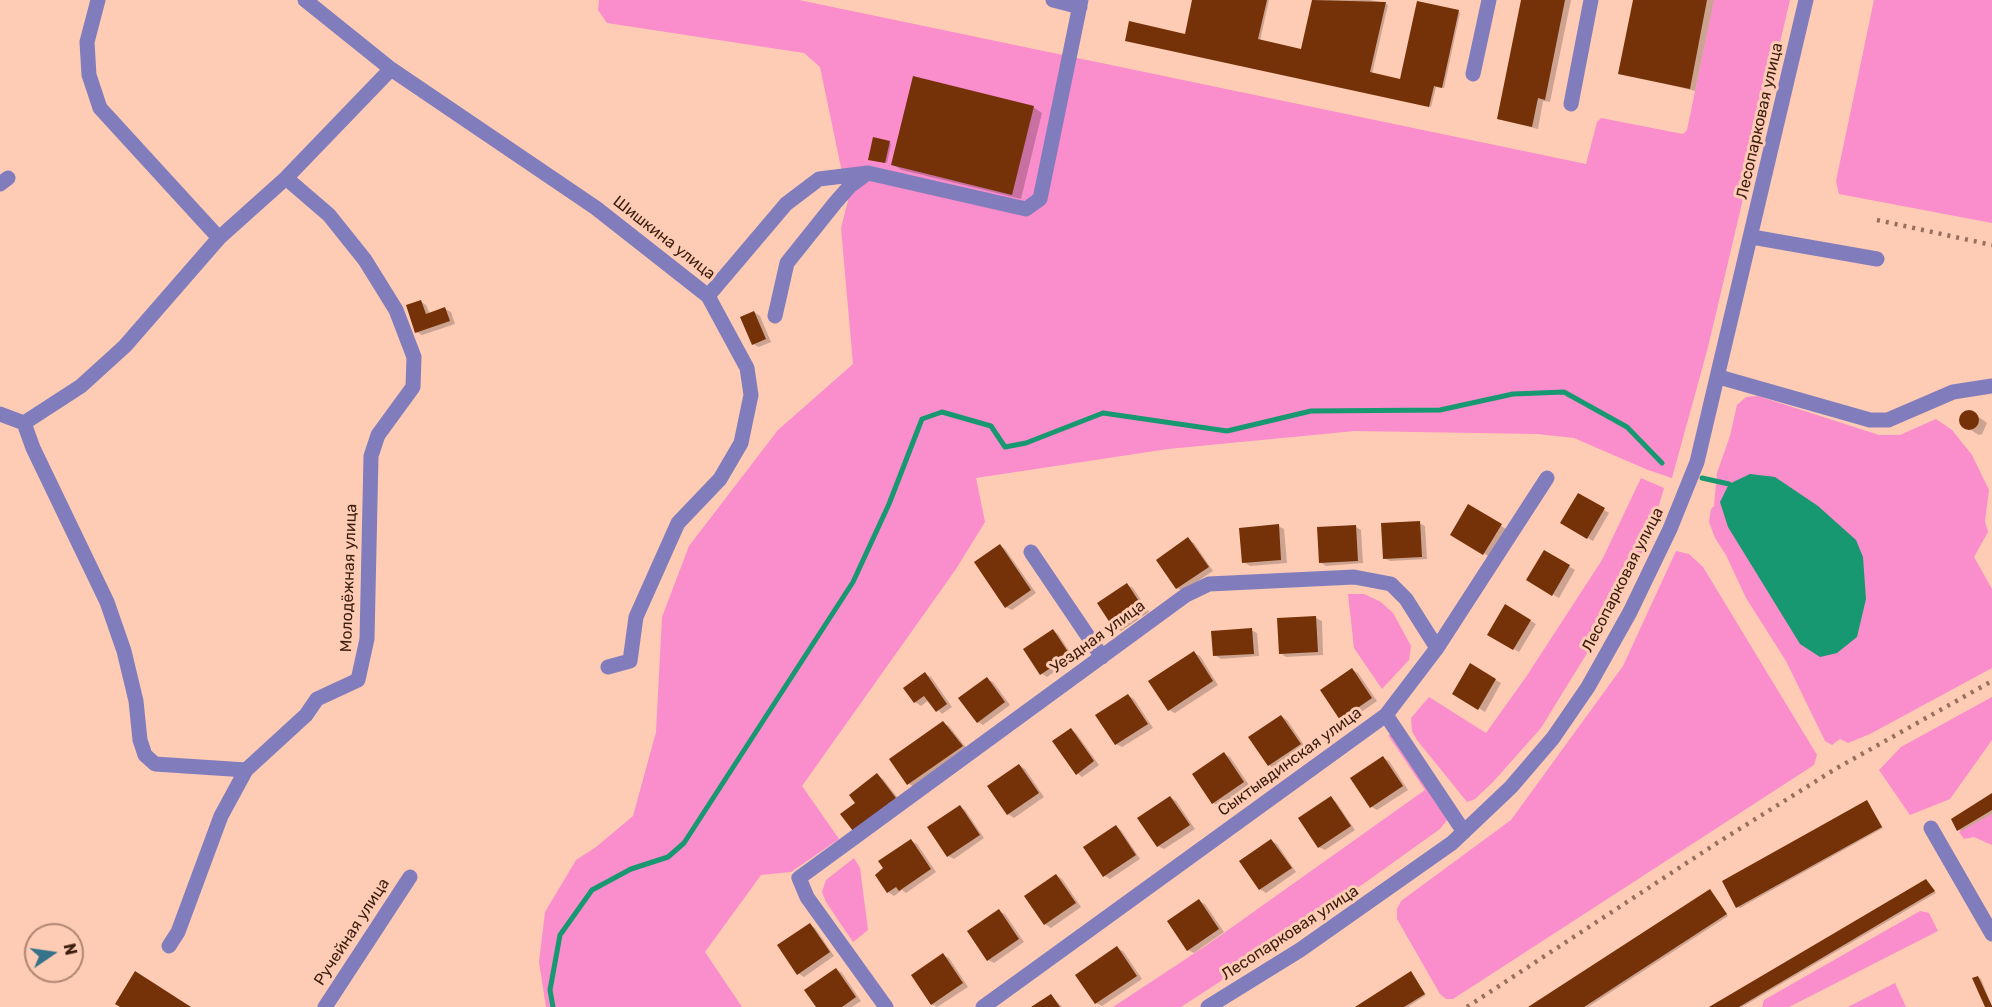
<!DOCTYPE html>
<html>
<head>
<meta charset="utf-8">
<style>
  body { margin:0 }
  #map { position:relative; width:1992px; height:1007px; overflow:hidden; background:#feccb5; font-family:Rubik,sans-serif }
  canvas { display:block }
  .north { position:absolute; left:24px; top:923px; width:60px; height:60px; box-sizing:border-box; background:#feccb5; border:2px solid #b08672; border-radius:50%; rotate:77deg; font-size:16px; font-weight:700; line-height:24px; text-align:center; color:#3b1d0e }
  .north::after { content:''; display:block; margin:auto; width:21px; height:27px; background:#36728a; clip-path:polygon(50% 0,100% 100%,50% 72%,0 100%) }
</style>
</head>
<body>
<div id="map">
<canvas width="1992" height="1007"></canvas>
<div class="north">N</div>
</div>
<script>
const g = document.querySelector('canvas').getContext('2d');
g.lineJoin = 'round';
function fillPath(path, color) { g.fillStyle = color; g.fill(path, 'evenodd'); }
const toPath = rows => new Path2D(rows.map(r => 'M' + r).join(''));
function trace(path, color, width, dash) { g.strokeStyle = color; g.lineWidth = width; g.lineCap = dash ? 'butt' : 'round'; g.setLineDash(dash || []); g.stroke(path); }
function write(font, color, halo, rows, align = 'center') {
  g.font = font + ' Rubik,sans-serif'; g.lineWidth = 6; g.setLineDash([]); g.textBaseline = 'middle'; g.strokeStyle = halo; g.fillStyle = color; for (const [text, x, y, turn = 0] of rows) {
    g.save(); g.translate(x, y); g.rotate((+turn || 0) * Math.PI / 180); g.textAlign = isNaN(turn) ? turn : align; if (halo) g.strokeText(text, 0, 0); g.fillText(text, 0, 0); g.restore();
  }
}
fillPath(toPath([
  [599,0,799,0,1586,164,1597,122,1601,118,1683,134,1687,130,1714,0,1790,0,1708,347,1672,478,1648,470,1574,438,1537,434,1355,431,1168,449,976,478,985,522,956,569,802,786,839,839,791,872,761,875,705,952,742,1007,546,1007,539,962,545,912,576,860,596,847,633,816,656,732,662,617,689,546,778,430,853,364,841,228,848,201,820,67,804,53,607,23,598,10],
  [1874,0,1992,0,1992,223,1839,194,1836,181],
  [1758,396,1879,435,1900,435,1936,419,1952,430,1972,455,1989,490,1985,521,1988,532,1974,557,1992,589,1992,668,1870,734,1848,743,1840,739,1832,745,1825,741,1786,661,1746,598,1726,555,1715,538,1709,522,1711,509,1714,506,1717,473,1730,436,1737,405,1746,397],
  [1641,478,1664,488,1650,536,1613,611,1541,728,1493,782,1475,799,1467,802,1417,740,1412,731,1411,718,1429,697,1486,733,1526,677,1602,560],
  [1676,551,1689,554,1703,567,1817,755,1814,765,1453,999,1446,999,1440,994,1397,919,1397,909,1401,901,1511,820,1623,666],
  [1348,594,1364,594,1381,602,1393,613,1411,646,1409,660,1382,689,1354,648],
  [1992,697,1992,740,1950,799,1910,815,1879,770,1901,747],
  [1388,735,1393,735,1447,820,1440,829,1296,932,1181,1007,1113,1007,1207,945,1425,790],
  [1992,814,1992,845,1974,837,1964,839,1959,832],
  [854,858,860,868,868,930,853,942,826,902,822,892,826,880],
  [1920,911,1929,913,1938,931,1789,1007,1762,1007,1764,1000],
  [1895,983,1906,1007,1848,1007]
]), '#fa8dcb');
fillPath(toPath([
  [1750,474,1775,477,1818,506,1856,540,1863,557,1866,599,1857,637,1837,653,1820,657,1800,644,1728,527,1720,502,1729,484]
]), '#179871');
fillPath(toPath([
  [1193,0,1269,0,1260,41,1302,51,1313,0,1370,0,1385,3,1388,5,1372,74,1401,81,1458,11,1460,13,1444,88,1436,87,1431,107,1129,41,1186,36],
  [1523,0,1571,0,1550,102,1543,101,1538,129,1498,119],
  [1634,0,1714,0,1695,91,1620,73],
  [1033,107,1042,113,1021,199,902,170,893,165],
  [889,142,891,144,887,163,872,160],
  [420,301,426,305,430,314,445,309,451,312,455,324,422,335,417,332],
  [754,312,760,316,771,342,759,347,753,344],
  [1972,412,1987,423,1982,434,1979,435,1961,424,1963,413],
  [1579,495,1609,513,1593,541,1562,523],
  [1468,506,1506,529,1490,557,1452,534],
  [1419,523,1425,526,1427,559,1390,561,1384,558],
  [1278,526,1284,529,1287,563,1250,566,1244,562],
  [1356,527,1361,530,1363,563,1326,566,1320,562],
  [1188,539,1194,543,1213,571,1183,591,1177,588,1158,560],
  [1000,546,1005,549,1036,593,1012,610,1006,607],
  [1544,552,1575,570,1559,598,1528,580],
  [1127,585,1133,588,1149,612,1121,631,1115,628],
  [1505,606,1536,624,1519,652,1489,634],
  [1316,618,1322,621,1323,655,1286,657,1280,653],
  [1251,630,1257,633,1259,656,1221,659,1215,655],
  [1053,631,1058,634,1074,658,1047,677,1041,673],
  [1194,653,1200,656,1218,685,1175,713,1169,710],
  [1470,665,1501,683,1485,712,1454,693],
  [1352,670,1358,673,1377,701,1347,722,1341,719],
  [925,674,931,677,952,707,942,714,929,700,921,706,915,702,905,689],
  [987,679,993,682,1010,705,983,725,978,722],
  [1129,696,1134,699,1153,728,1122,747,1116,744],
  [1281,716,1287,720,1306,748,1275,769,1269,765,1250,737],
  [943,723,949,726,968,750,914,787,908,783],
  [1071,730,1076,733,1099,765,1082,777,1077,773],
  [1224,754,1230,757,1249,785,1219,806,1213,803],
  [1383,758,1389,761,1408,790,1377,810,1372,807],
  [1019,765,1025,769,1044,797,1014,818,1008,814],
  [877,775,883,779,901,802,857,803],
  [1992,796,1992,814,1961,831,1958,830],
  [1170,797,1176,801,1195,829,1164,849,1158,846,1139,818],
  [1331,798,1336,802,1355,830,1325,850,1319,847],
  [1867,802,1883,828,1740,908,1738,907],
  [960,807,965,810,984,838,954,859,948,856],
  [1116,827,1121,830,1140,859,1110,879,1105,876],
  [911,841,917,844,936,872,906,893,902,890,894,896,888,892,877,875],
  [1271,841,1277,844,1296,872,1266,893,1260,889,1241,861],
  [1056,875,1062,879,1081,907,1051,928,1045,924],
  [1926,880,1936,893,1742,1007,1712,1007],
  [1710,890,1728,916,1588,1007,1530,1007],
  [1199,901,1205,904,1224,932,1194,953,1188,950],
  [999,911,1005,914,1024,942,994,963,988,960],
  [810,925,815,928,834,956,804,977,798,973],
  [1117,948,1123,951,1142,979,1102,1006,1096,1003],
  [943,955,949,958,968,987,937,1007,932,1004],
  [836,969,842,973,861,1001,852,1007,817,1007],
  [1411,973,1426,995,1408,1007,1358,1007],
  [1978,977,1981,979,1992,1007,1986,1007],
  [1051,995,1062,1007,1034,1007]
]), '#0003');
trace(toPath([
  [1702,478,1729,484],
  [553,1007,550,990,560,935,592,890,631,869,668,857,684,843,853,582,889,504,922,419,942,412,991,426,1005,447,1026,443,1103,413,1227,431,1311,411,1440,410,1513,394,1564,392,1627,427,1662,463]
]), '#179871', 5);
fillPath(toPath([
  [1192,0,1267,0,1258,39,1301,49,1312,0,1386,2,1370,72,1400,79,1417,1,1459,10,1442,88,1434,86,1429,107,1125,41,1129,21,1185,34],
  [1521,0,1565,0,1545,100,1538,98,1532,127,1497,119],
  [1633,0,1707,0,1690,89,1618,74],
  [913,76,1034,106,1012,195,891,165],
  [873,137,890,141,885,163,868,160],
  [421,300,426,314,445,307,450,321,415,333,406,305],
  [754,311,766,339,752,345,740,317],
  '1959 420a10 10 0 1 1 20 0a10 10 0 1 1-20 0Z',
  [1578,493,1605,508,1587,539,1560,523],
  [1468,504,1502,524,1483,555,1450,535],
  [1420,521,1422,557,1383,559,1381,523],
  [1279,524,1281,560,1242,563,1239,528],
  [1356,525,1358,561,1319,563,1317,527],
  [1188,537,1209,567,1176,589,1156,560],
  [1000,544,1031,590,1005,608,974,562],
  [1544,550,1570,565,1552,596,1526,580],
  [1127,583,1144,609,1114,629,1097,603],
  [1505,604,1531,620,1513,650,1487,635],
  [1316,616,1318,652,1279,654,1277,618],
  [1252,628,1254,654,1213,656,1211,631],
  [1053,629,1070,655,1040,675,1023,649],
  [1194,651,1213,681,1168,711,1148,681],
  [1470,663,1496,679,1478,710,1452,694],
  [1352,668,1372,698,1340,720,1320,690],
  [925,672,947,704,936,712,924,696,914,703,903,688],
  [987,677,1005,702,977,723,958,698],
  [1128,694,1148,724,1115,745,1095,715],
  [1281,715,1301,744,1268,766,1248,737],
  [943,721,963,746,907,785,889,759],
  [1071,728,1094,761,1076,775,1052,741],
  [1224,752,1244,782,1212,804,1192,774],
  [1383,756,1403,786,1370,808,1350,778],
  [1019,764,1039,793,1007,815,987,786],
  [877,773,896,798,853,831,840,814,855,803,849,795],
  [1992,793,1992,810,1957,831,1951,819],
  [1170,796,1190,825,1157,847,1137,818],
  [1331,796,1351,826,1318,848,1298,818],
  [1867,800,1882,827,1736,908,1722,881],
  [960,805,980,835,947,857,927,827],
  [1116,825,1136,855,1103,877,1083,847],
  [911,839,931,869,899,891,896,887,887,893,875,875,883,868,878,861],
  [1271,839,1292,868,1259,890,1239,861],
  [1056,874,1076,903,1044,925,1024,896],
  [1926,879,1935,891,1739,1007,1709,1007],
  [1710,889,1727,914,1584,1007,1528,1007],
  [1199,899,1219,929,1187,951,1167,921],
  [999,909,1019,939,987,961,967,931],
  [810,923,830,952,797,975,777,945],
  [1117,946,1137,976,1095,1004,1075,975],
  [943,953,963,983,931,1005,911,975],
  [836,968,856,997,842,1007,816,1007,804,990],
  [135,971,191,1007,120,1007,115,1004],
  [1411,971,1425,994,1404,1007,1355,1007],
  [1978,976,1992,1006,1992,1007,1985,1007,1972,978],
  [1051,994,1060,1007,1031,1007]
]), '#753108');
trace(toPath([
  [98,0,87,42,89,75,100,108,219,238],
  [305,0,391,69,596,208,708,296,747,368,751,395,741,443,720,479,678,523,636,617,630,661,608,667],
  [1053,0,1080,7],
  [1473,74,1489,0],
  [1571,104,1591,0],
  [0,184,8,178],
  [1752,237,1877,259],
  [708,296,786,204,819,179,868,173,1026,209,1040,199,1081,0],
  [775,316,787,263,835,203,850,186,865,175],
  [1719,377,1870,420,1888,420,1953,392,1992,386],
  [0,414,24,423,81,386,125,346,219,238,286,178,391,69],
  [24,423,33,448,107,602,124,651,136,701,140,740,145,755,155,764,246,770,306,715,317,699,358,680,367,639,371,456,378,435,413,387,414,357,396,310,365,260,329,215,286,178],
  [1031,552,1102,657],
  [1386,715,1464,832],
  [1931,828,1992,934],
  [169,946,178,932,221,816,246,770],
  [325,1007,410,877],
  [886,1007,807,897,799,878,1186,595,1209,584,1354,577,1391,584,1406,599,1437,648],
  [983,1007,1386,715,1437,648,1547,478],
  [1208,1007,1300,950,1452,843,1511,787,1553,738,1588,687,1630,612,1670,529,1697,462,1806,0]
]), '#817dbd', 15);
trace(toPath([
  [1877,220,1992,245],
  [1467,1007,1717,843,1837,768,1992,681]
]), '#97705d', 4.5, [3, 6]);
write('16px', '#3b1d0e', '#feccb5', [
  ["Лесопарковая улица",1760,121,-77],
  ["Шишкина улица",664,238,38],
  ["Молодёжная улица",349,578,-88],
  ["Лесопарковая улица",1623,580,-63],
  ["Уездная улица",1098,637,-36],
  ["Сыктывдинская улица",1290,762,-36],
  ["Ручейная улица",352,932,-57],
  ["Лесопарковая улица",1290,933,-33]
]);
</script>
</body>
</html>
